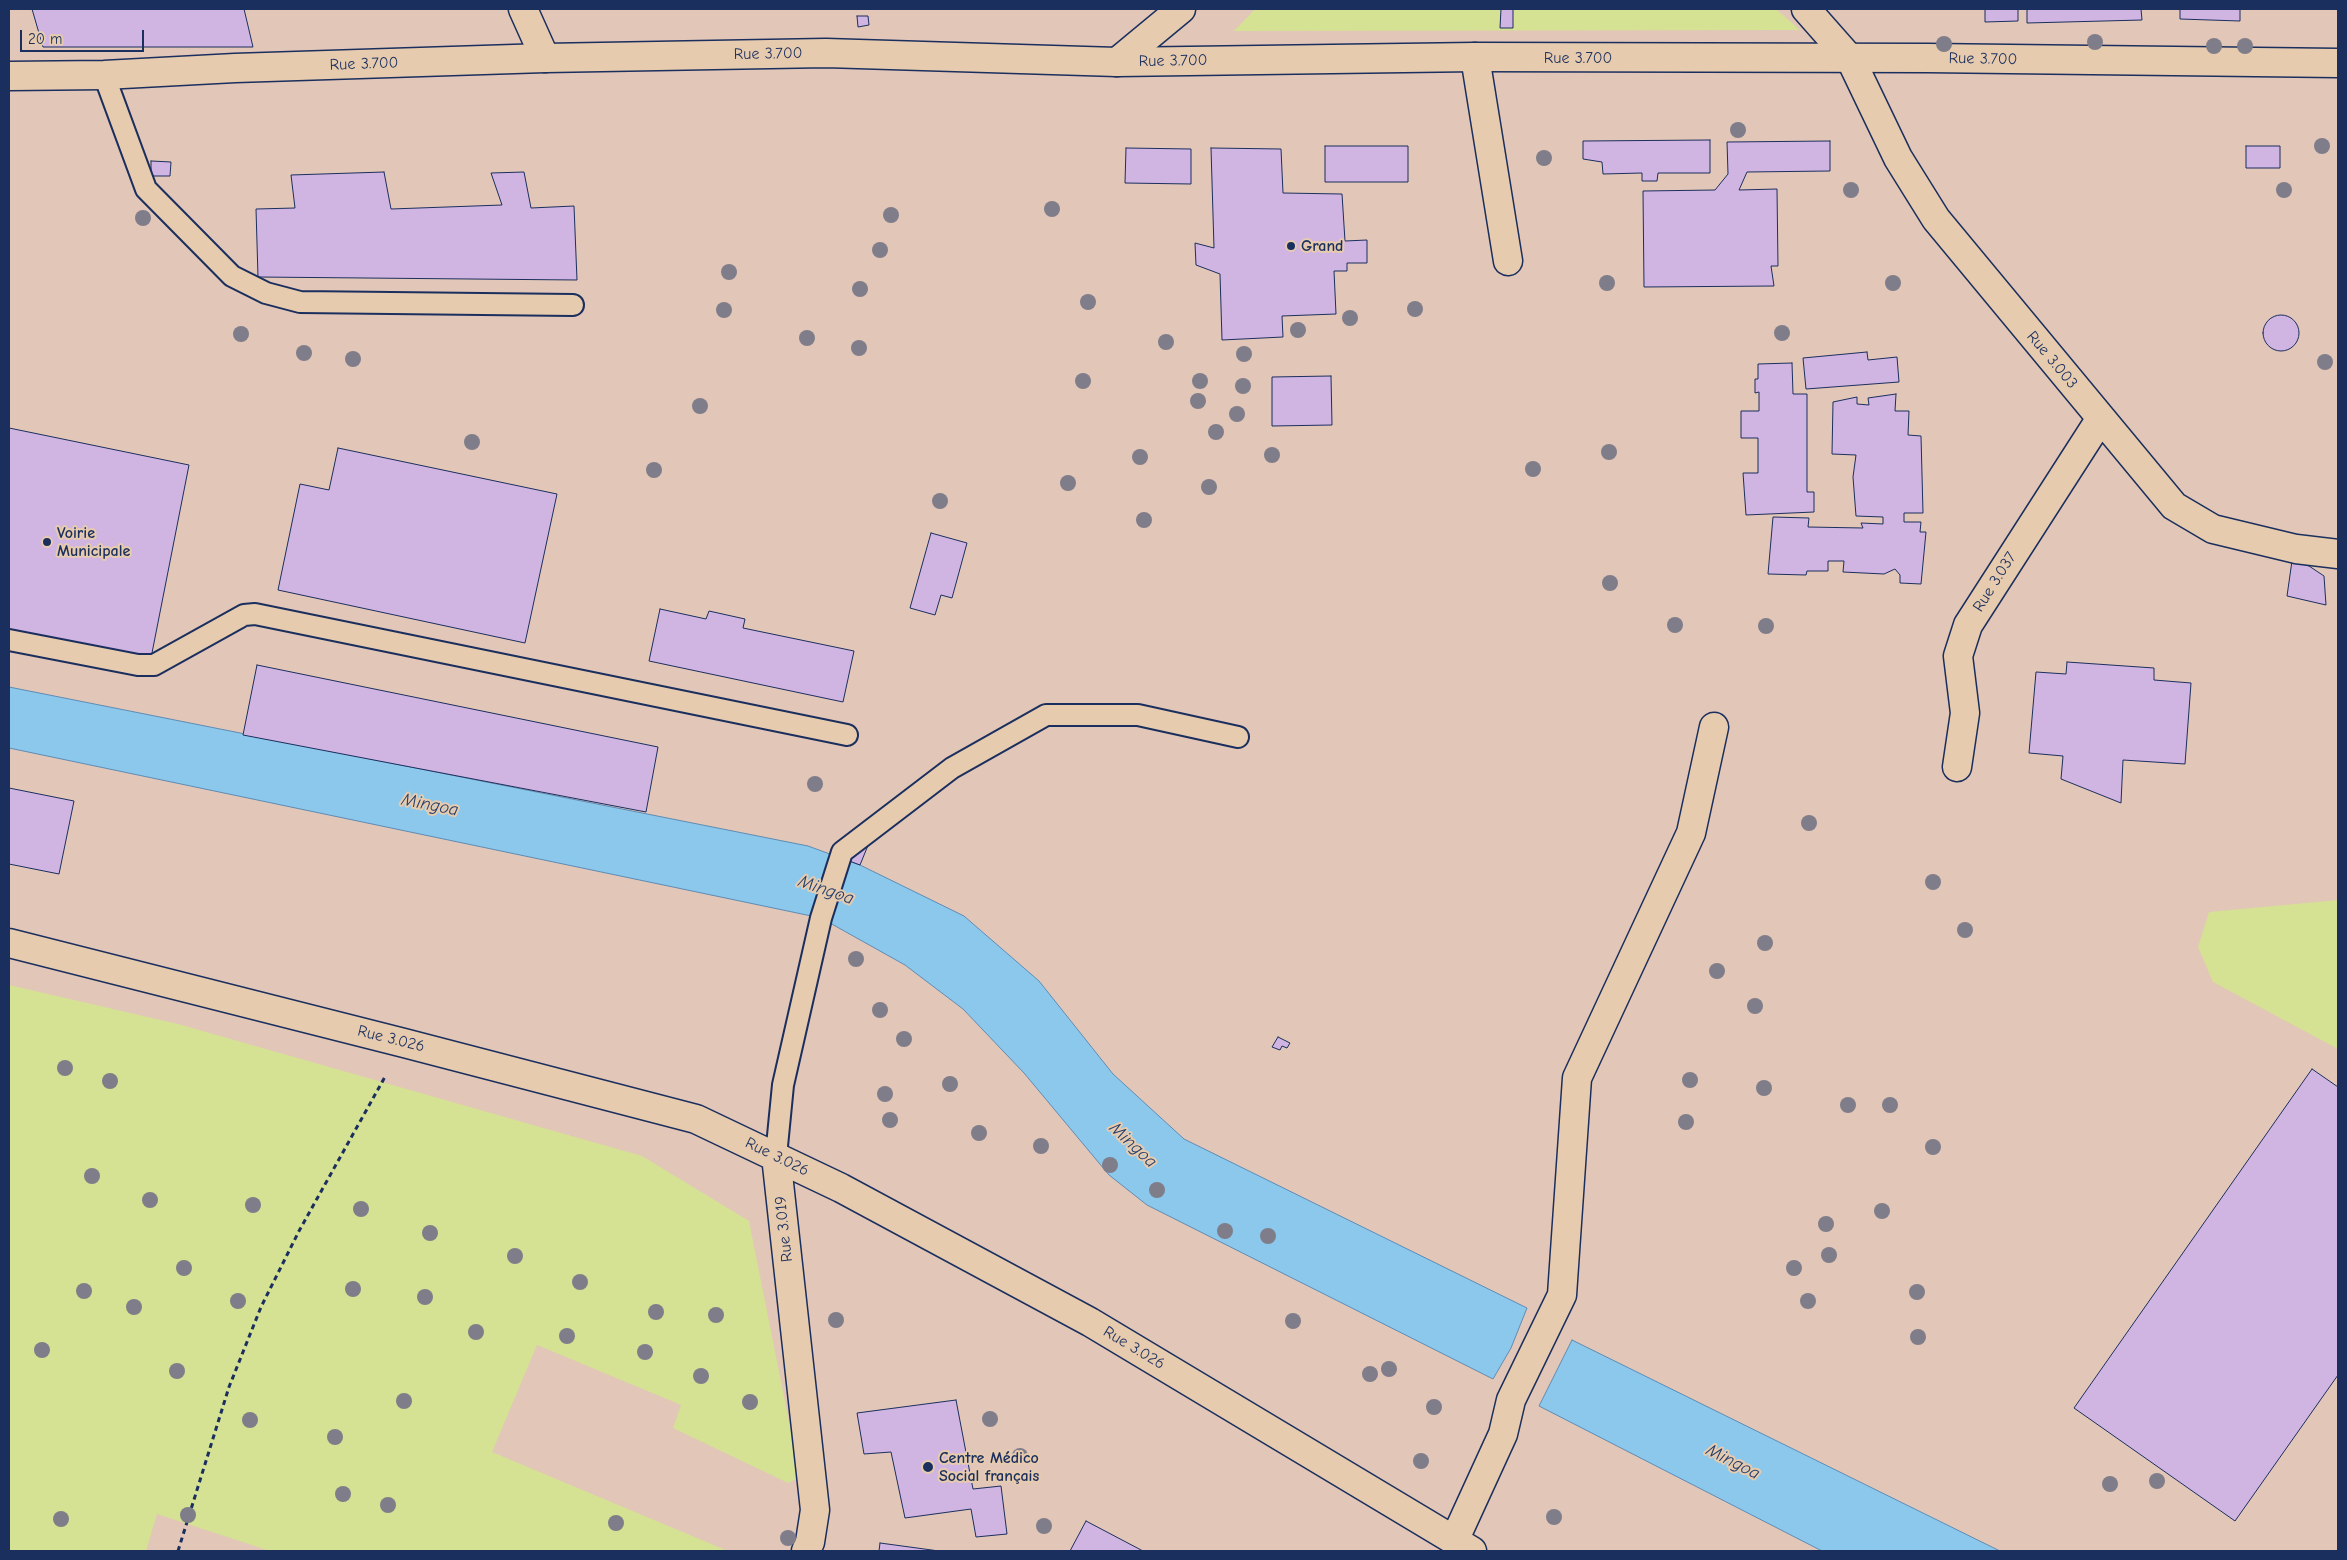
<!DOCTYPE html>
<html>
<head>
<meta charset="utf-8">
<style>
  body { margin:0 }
  #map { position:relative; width:2347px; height:1560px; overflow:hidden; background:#e2c6b8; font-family:"Comic Neue",sans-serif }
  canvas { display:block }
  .frame { position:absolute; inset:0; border:10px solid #1b2f5e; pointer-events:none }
  .scale { position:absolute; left:20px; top:30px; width:124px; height:22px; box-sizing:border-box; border:2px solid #1b2f5e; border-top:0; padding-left:6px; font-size:15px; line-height:18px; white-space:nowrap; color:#1b2f5e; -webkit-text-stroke:4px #e7cbae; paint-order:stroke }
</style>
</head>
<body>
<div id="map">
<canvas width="2347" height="1560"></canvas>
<div class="frame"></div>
<div class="scale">20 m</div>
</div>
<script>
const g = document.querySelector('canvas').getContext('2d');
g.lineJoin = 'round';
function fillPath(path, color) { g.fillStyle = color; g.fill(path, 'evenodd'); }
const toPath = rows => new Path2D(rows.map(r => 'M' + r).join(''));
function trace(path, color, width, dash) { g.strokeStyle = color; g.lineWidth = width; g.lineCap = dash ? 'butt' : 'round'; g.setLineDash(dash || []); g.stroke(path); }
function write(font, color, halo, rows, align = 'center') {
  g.font = font + ' "Comic Neue",sans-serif'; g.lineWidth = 4; g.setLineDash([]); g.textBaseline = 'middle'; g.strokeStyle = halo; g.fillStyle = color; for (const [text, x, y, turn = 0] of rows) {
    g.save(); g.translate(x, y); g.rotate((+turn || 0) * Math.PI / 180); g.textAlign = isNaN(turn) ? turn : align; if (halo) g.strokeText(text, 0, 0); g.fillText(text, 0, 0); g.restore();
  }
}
fillPath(toPath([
  [1255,9,1776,9,1800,30,1234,31],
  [2338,900,2338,1049,2213,982,2198,947,2209,912],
  [9,985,178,1024,642,1156,749,1221,800,1477,788,1483,673,1428,681,1405,537,1345,492,1452,728,1551,270,1551,157,1514,146,1551,9,1551]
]), '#d5e193');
const water = toPath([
  [9,687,808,846,860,865,964,916,1039,981,1113,1074,1184,1139,1527,1308,1511,1348,1493,1379,1147,1205,1109,1175,1024,1073,963,1009,905,965,821,918,9,748,9,687],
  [1572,1340,2000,1551,1822,1551,1539,1406,1572,1340]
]);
fillPath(water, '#8bc8eb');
trace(water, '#5e8bb3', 1);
const building = toPath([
  [32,9,244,9,253,47,43,47,32,9],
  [1501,9,1513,9,1513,28,1500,28,1501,9],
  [1985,9,2018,9,2018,21,1985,22,1985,9],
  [2027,9,2141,9,2142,20,2027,23,2027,9],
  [2180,9,2240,9,2240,21,2180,19,2180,9],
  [857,16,868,16,869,25,858,27,857,16],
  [1710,140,1710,173,1658,173,1657,181,1642,181,1642,173,1603,174,1602,162,1583,159,1583,141,1710,140],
  [1830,141,1830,171,1747,172,1739,190,1777,189,1778,266,1771,266,1774,286,1644,287,1643,191,1715,190,1728,174,1727,142,1830,141],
  [1325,146,1408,146,1408,182,1325,182,1325,146],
  [2246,146,2280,146,2280,168,2246,168,2246,146],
  [1126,148,1191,149,1191,184,1125,183,1126,148],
  [1211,148,1281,149,1283,193,1342,194,1345,241,1367,240,1367,263,1347,263,1347,271,1334,271,1336,314,1282,316,1283,337,1222,340,1220,274,1196,265,1195,243,1214,248,1211,148],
  [151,161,171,162,170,176,151,176,151,161],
  [384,172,391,209,502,205,491,173,524,172,531,208,574,206,577,280,258,277,256,209,295,208,291,175,384,172],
  '2263 333a18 18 0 1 1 36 0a18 18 0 1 1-36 0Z',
  [1867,352,1868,360,1897,357,1899,382,1806,389,1803,358,1867,352],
  [1792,363,1793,394,1807,394,1807,492,1814,492,1814,512,1746,515,1743,473,1758,473,1758,438,1741,438,1741,411,1759,411,1759,392,1755,393,1755,379,1758,379,1758,364,1792,363],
  [1331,376,1332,425,1272,426,1272,377,1331,376],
  [1896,394,1895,411,1909,411,1908,435,1921,436,1923,513,1904,513,1904,522,1921,522,1920,532,1926,532,1921,584,1900,583,1900,575,1895,569,1884,574,1843,572,1844,561,1828,561,1828,571,1807,571,1806,575,1768,574,1773,517,1809,518,1808,527,1863,528,1861,523,1883,524,1883,517,1856,516,1853,477,1856,455,1832,454,1833,402,1857,397,1857,404,1869,405,1868,398,1896,394],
  [9,428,189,465,151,658,9,629,9,428],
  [338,448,557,494,525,643,278,590,300,484,329,490,338,448],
  [931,533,967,543,952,598,941,595,935,615,910,608,931,533],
  [2292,561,2309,566,2324,576,2326,605,2287,596,2292,561],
  [660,609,706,619,709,611,745,619,743,628,854,651,843,702,649,661,660,609],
  [2067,662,2154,668,2154,680,2191,683,2185,764,2123,760,2121,803,2061,779,2063,756,2029,753,2036,672,2066,674,2067,662],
  [257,665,658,747,646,812,243,735,257,665],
  [9,788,74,801,59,874,9,864,9,788],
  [871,838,860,865,844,859,871,838],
  [1278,1037,1290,1043,1287,1048,1282,1046,1280,1050,1272,1047,1278,1037],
  [2312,1069,2338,1087,2338,1375,2235,1521,2074,1408,2312,1069],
  [956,1400,973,1489,1001,1486,1007,1534,976,1537,971,1509,905,1518,891,1452,864,1454,857,1413,956,1400],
  [1086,1521,1143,1551,1070,1551,1086,1521],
  [880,1543,939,1551,879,1551,880,1543]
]);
fillPath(building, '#d0b4e1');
trace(building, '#1b2f5e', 1);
const lane = toPath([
  [104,75,146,189,232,276,266,293,300,302,573,305],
  [9,640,138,665,154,665,244,615,255,614,847,735],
  [776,1156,783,1085,821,918,842,852,952,768,1046,715,1138,715,1238,737]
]);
const street = toPath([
  [523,9,545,58],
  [1806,9,1851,60,1898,158,1936,219,2174,506,2213,529,2296,549,2338,554],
  [1475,57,1508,261],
  [1117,62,1181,9],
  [1957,767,1965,713,1958,656,1968,625,2101,418],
  [9,943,404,1043,696,1119,841,1188,1090,1322,1472,1551],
  [776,1156,815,1510,810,1542,806,1551],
  [1454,1541,1503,1434,1511,1400,1562,1295,1577,1078,1691,833,1714,727]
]);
const secondary = toPath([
  [9,76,104,75,235,68,545,58,826,53,1117,62,1475,57,1927,58,2338,63]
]);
trace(lane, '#1b2f5e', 24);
trace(street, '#1b2f5e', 31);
trace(secondary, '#1b2f5e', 31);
trace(toPath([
  [178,1551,229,1387,261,1307,299,1231,386,1075]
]), '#1b2f5e', 3, [5, 4]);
trace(lane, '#e7cbae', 20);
trace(street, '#e7cbae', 28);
trace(secondary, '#e7cbae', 28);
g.fillStyle = '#7f7d89';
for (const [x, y] of [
  [2095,42],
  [1944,44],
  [2214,46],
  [2245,46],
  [1738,130],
  [2322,146],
  [1544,158],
  [1851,190],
  [2284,190],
  [1052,209],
  [891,215],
  [143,218],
  [880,250],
  [729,272],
  [1607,283],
  [1893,283],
  [860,289],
  [1088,302],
  [1415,309],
  [724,310],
  [1350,318],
  [1298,330],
  [1782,333],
  [241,334],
  [807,338],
  [1166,342],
  [859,348],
  [304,353],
  [1244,354],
  [353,359],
  [2325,362],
  [1083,381],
  [1200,381],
  [1243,386],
  [1198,401],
  [700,406],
  [1237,414],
  [1216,432],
  [472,442],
  [1609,452],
  [1272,455],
  [1140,457],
  [1533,469],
  [654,470],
  [1068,483],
  [1209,487],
  [940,501],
  [1144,520],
  [1610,583],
  [1675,625],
  [1766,626],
  [815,784],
  [1809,823],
  [1933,882],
  [1965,930],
  [1765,943],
  [856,959],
  [1717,971],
  [1755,1006],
  [880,1010],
  [904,1039],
  [65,1068],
  [1690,1080],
  [110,1081],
  [950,1084],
  [1764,1088],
  [885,1094],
  [1848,1105],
  [1890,1105],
  [890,1120],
  [1686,1122],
  [979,1133],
  [1041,1146],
  [1933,1147],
  [1110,1165],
  [92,1176],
  [1157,1190],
  [150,1200],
  [253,1205],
  [361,1209],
  [1882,1211],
  [1826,1224],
  [1225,1231],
  [430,1233],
  [1268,1236],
  [1829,1255],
  [515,1256],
  [184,1268],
  [1794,1268],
  [580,1282],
  [353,1289],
  [84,1291],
  [1917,1292],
  [425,1297],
  [238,1301],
  [1808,1301],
  [134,1307],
  [656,1312],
  [716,1315],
  [836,1320],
  [1293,1321],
  [476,1332],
  [567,1336],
  [1918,1337],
  [42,1350],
  [645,1352],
  [1389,1369],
  [177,1371],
  [1370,1374],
  [701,1376],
  [404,1401],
  [750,1402],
  [1434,1407],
  [990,1419],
  [250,1420],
  [335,1437],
  [1020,1456],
  [1421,1461],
  [2157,1481],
  [2110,1484],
  [343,1494],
  [388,1505],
  [188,1515],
  [1554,1517],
  [61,1519],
  [616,1523],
  [1044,1526],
  [788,1538]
]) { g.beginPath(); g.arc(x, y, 8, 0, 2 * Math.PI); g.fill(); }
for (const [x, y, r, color] of [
  [1291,246,5,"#1b2f5e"],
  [47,542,5,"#1b2f5e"],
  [928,1467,6,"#1b2f5e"]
]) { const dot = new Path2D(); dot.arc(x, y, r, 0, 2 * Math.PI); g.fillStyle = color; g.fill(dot); trace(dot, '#e7cbae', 2); }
write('16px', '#1b2f5e', '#e7cbae', [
  ["Rue 3.700",768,54,-1],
  ["Rue 3.700",1578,58],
  ["Rue 3.700",1983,59,1],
  ["Rue 3.700",1173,61,-1],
  ["Rue 3.700",364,64,-2],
  ["Rue 3.003",2052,360,50],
  ["Rue 3.037",1995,582,-58],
  ["Rue 3.026",391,1039,14],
  ["Rue 3.026",777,1157,26],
  ["Rue 3.019",784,1229,-96],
  ["Rue 3.026",1134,1348,31]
]);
write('bold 16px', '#1b2f5e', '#e7cbae', [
  ["Grand",1301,246],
  ["Voirie",57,533],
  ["Municipale",57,551],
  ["Centre Médico",939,1458],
  ["Social français",939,1476]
], 'left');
write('italic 18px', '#263e6c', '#e7cbae', [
  ["Mingoa",430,805,11],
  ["Mingoa",826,890,19],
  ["Mingoa",1133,1145,43],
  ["Mingoa",1733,1462,27]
]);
</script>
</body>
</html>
